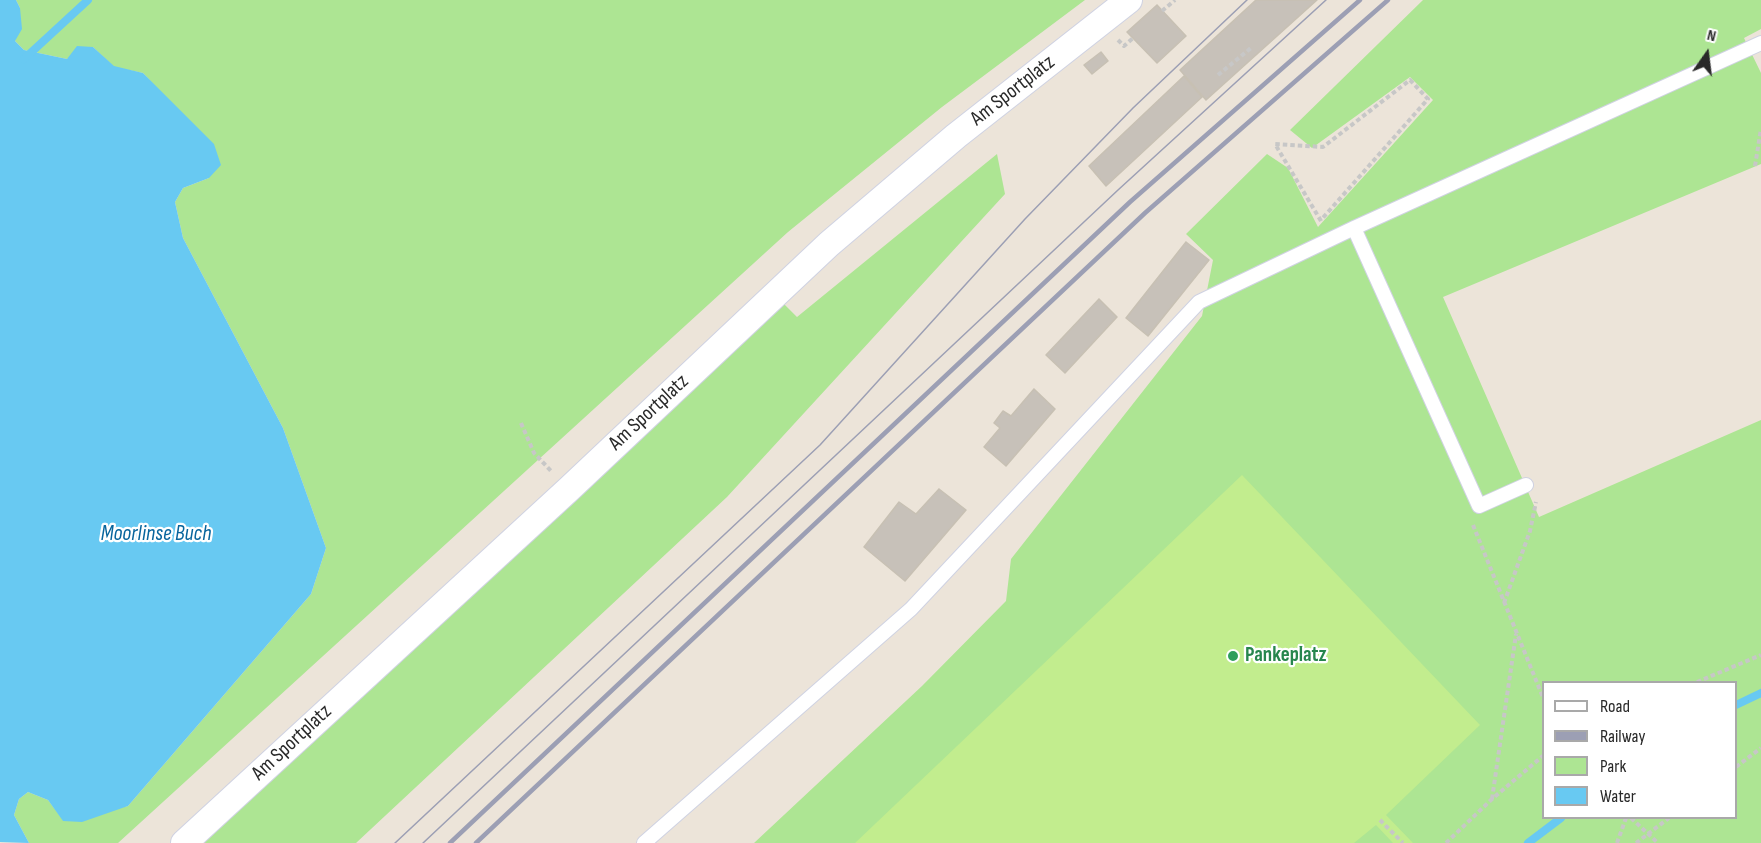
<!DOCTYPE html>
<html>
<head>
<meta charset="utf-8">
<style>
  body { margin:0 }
  #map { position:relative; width:1761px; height:843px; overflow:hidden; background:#ece4d9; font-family:"Sofia Sans Condensed",sans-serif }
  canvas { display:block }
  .legend { position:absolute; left:1542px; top:681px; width:195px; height:138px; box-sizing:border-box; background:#fff; border:2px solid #a9a9a9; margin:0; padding:8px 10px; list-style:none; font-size:18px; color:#292929 }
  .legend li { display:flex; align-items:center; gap:12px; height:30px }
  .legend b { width:30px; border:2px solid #a9a9a9 }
  .north { position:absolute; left:1677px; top:24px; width:60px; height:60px; -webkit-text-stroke:4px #fff; paint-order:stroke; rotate:14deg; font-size:16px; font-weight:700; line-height:24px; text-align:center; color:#292929 }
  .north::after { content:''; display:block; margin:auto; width:21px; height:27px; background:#292929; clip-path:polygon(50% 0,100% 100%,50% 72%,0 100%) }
</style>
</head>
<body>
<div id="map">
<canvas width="1761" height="843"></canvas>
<ul class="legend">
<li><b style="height:8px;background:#fff"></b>Road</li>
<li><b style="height:8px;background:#9c9fb4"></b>Railway</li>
<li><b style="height:16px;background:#ade593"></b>Park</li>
<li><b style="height:16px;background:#68c9f2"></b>Water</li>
</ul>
<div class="north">N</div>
</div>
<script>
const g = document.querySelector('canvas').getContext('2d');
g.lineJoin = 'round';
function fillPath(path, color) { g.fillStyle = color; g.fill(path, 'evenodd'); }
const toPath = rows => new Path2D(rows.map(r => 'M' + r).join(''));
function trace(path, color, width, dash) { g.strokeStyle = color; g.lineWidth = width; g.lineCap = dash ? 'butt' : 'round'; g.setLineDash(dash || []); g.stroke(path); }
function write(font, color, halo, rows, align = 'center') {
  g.font = font + ' "Sofia Sans Condensed",sans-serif'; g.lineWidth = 4.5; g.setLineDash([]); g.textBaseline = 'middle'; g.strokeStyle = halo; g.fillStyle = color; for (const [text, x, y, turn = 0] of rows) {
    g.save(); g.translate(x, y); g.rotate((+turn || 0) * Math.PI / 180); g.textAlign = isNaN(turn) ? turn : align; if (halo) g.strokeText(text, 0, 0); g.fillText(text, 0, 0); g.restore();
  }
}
fillPath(toPath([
  [16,0,1085,0,942,107,788,232,118,843,29,843,14,815,19,799,28,792,48,800,64,821,128,806,311,594,326,548,283,428,183,238,175,202,183,188,209,178,157,88,143,73,114,67,93,47,67,59,24,50,15,41,20,8],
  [1423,0,1761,0,1761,29,1744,38,1761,73,1761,164,1443,297,1539,517,1761,420,1761,843,754,843,922,686,1006,601,1011,559,1202,316,1213,260,1186,234,1267,154,1288,168,1318,227,1433,100,1410,77,1312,148,1290,130],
  [1544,682,1736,682,1736,818,1544,818],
  [997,154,1005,194,727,497,356,843,199,843,783,303,797,317]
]), '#ade593');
fillPath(toPath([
  [1242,475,1480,725,1386,815,1413,843,1393,843,1376,825,1354,843,855,843]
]), '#c2ed8e');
fillPath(toPath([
  [0,0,16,0,20,8,22,29,15,41,24,50,67,59,77,46,93,47,114,66,143,73,214,144,221,165,209,178,183,188,175,202,183,238,283,428,326,548,311,594,128,806,82,822,63,821,48,800,28,792,19,799,14,815,29,843,0,842]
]), '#68c9f2');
trace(toPath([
  [24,59,88,0],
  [1736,705,1761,693],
  [1528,843,1561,818]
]), '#68c9f2', 8);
const building = toPath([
  [1256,0,1317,0,1206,100,1180,70,1256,0],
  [1157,5,1186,36,1157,63,1127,32,1157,5],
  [1101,52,1108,61,1092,74,1084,65,1101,52],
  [1184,76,1202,97,1106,186,1089,166,1184,76],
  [1186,242,1209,260,1148,336,1126,318,1186,242],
  [1099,299,1117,317,1065,373,1046,355,1099,299],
  [1034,389,1055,409,1006,466,984,447,1000,428,994,423,1003,411,1011,416,1034,389],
  [939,489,966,510,905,581,864,547,899,502,916,514,939,489]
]);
fillPath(building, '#c7c1b9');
trace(building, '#c7c0b3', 1.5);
const service = toPath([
  [1354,228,1479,506,1526,485],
  [644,843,911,609,1199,302,1354,228,1761,43]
]);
const minor = toPath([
  [184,843,569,489,829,244,956,136,1129,0]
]);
trace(service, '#cfd2e2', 16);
trace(minor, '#cfd2e2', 28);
trace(toPath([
  [1162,11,1175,0],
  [1118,40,1124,46,1133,38],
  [1218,75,1251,48],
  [1755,166,1761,129],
  [1321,221,1275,144,1323,147,1410,80,1428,99,1321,220],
  [521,423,534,453,551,471],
  [1473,525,1544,700],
  [1504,603,1530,531,1536,502],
  [1697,682,1761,655],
  [1736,767,1761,748],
  [1492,799,1516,634],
  [1631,818,1658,843],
  [1380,820,1403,843],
  [1446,843,1492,799,1544,755],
  [1617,843,1626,818],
  [1636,843,1669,818]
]), '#c7c7c7', 4, [4.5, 3]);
trace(service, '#fff', 14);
trace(minor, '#fff', 26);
trace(toPath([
  [395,843,820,445,1025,219,1133,108,1247,0],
  [423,843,1118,190,1326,0]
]), '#9c9fb4', 1.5);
trace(toPath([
  [450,843,1130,202,1360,0],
  [476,843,1145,213,1388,0]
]), '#9c9fb4', 4.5);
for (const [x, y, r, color] of [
  [1233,656,6,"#2e9e5b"]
]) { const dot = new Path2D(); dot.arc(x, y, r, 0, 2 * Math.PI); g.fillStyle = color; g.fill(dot); trace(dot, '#fff', 2); }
write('21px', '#292929', '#fff', [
  ["Am Sportplatz",1013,91,-38],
  ["Am Sportplatz",649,413,-43],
  ["Am Sportplatz",292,743,-43]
]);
write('bold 21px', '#27864d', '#fff', [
  ["Pankeplatz",1245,656]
], 'left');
write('italic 22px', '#08659d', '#fff', [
  ["Moorlinse Buch",156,534]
]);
</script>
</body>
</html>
